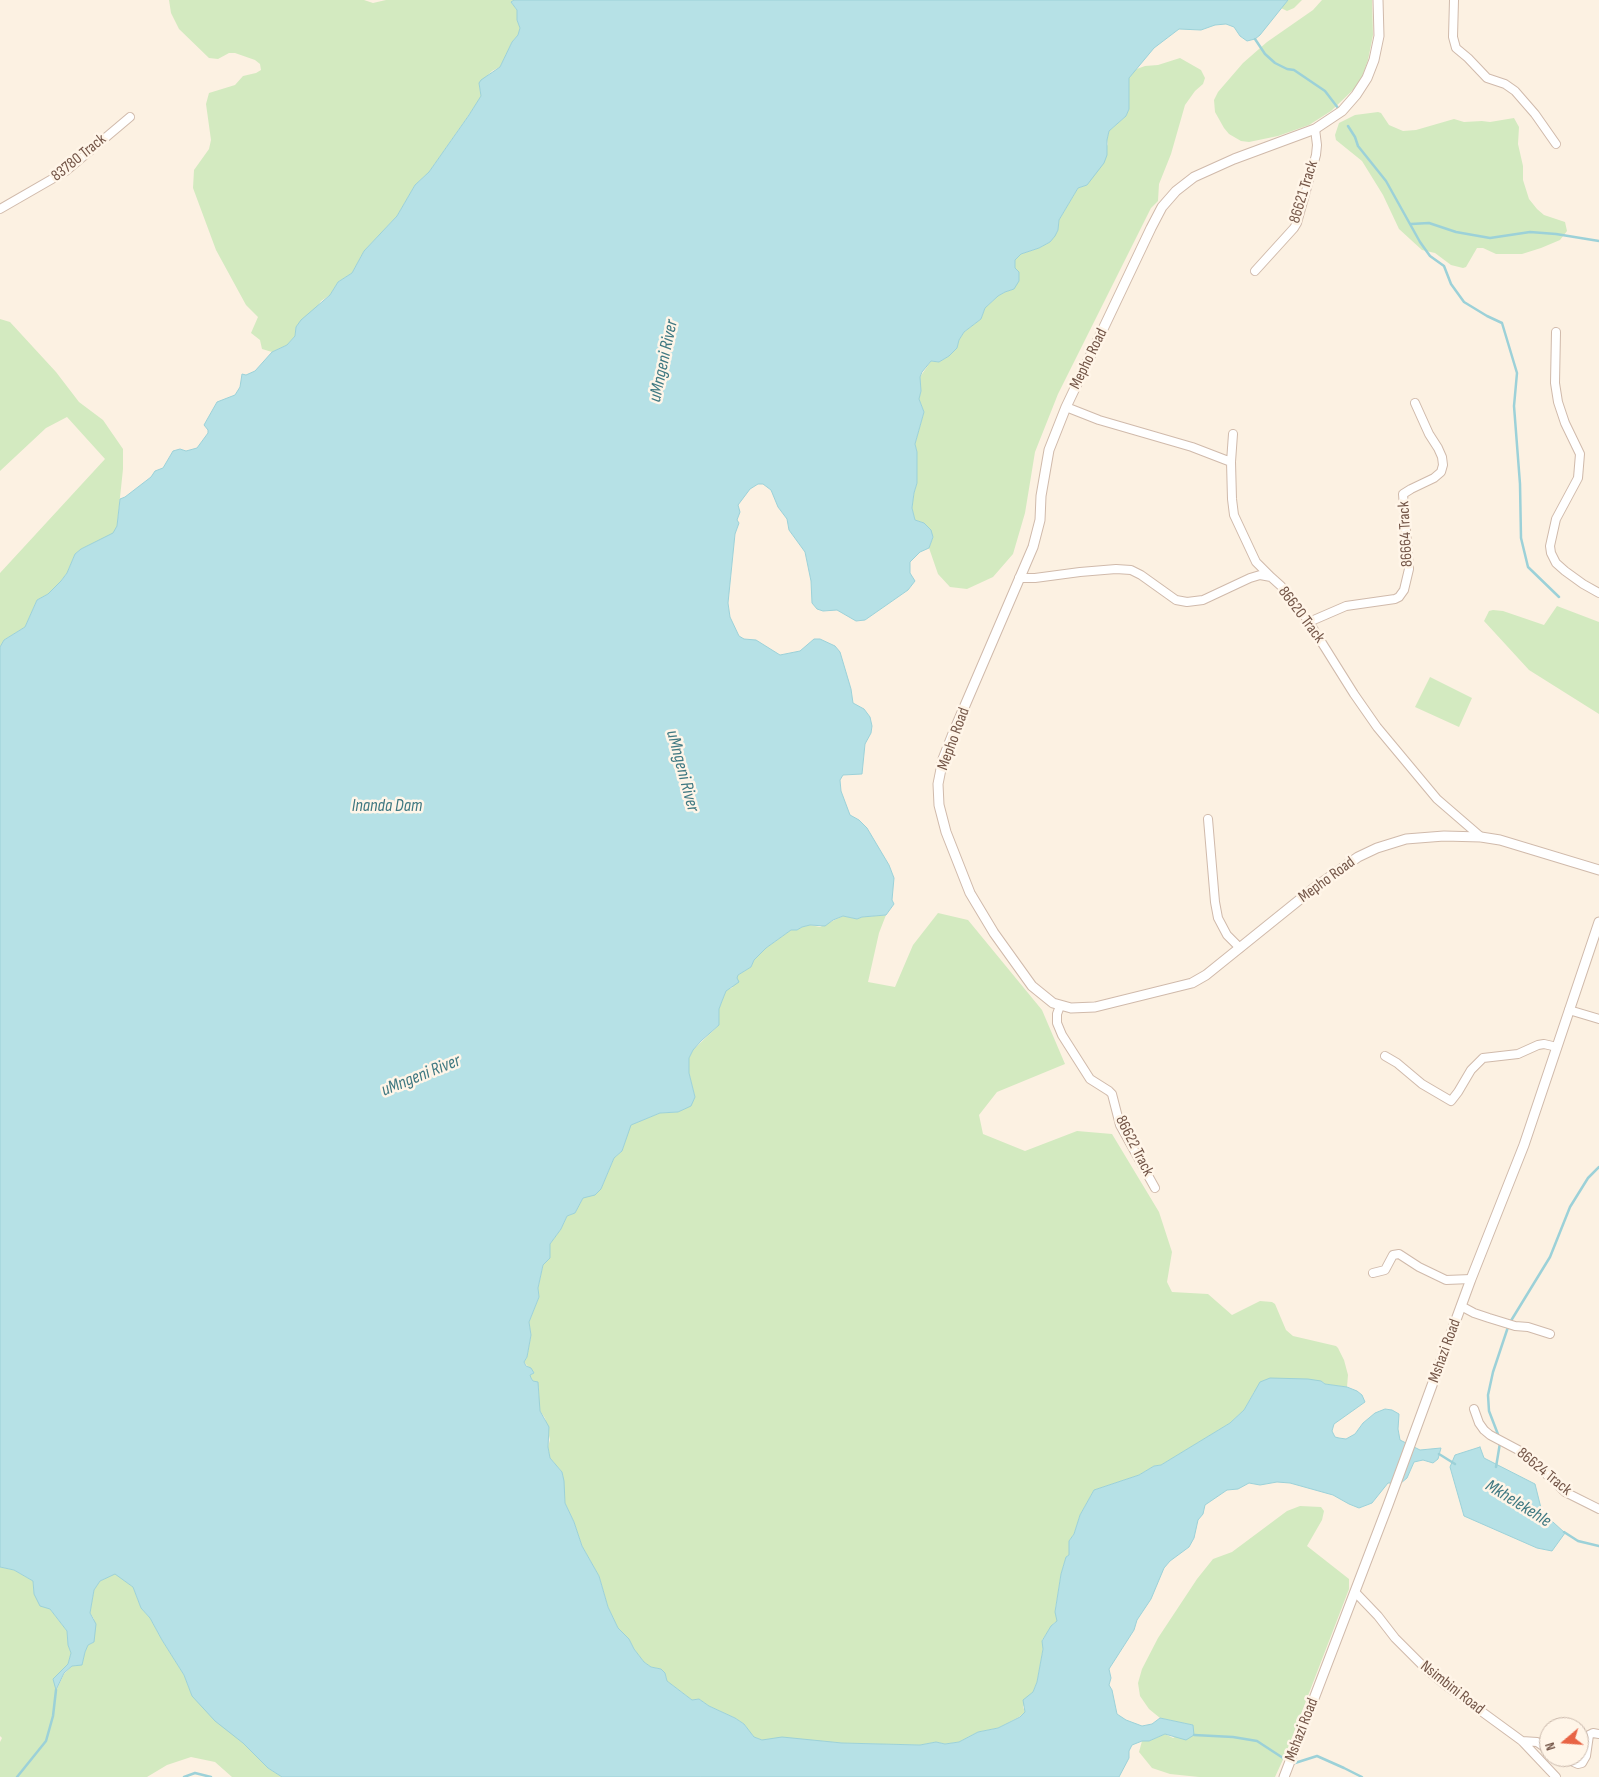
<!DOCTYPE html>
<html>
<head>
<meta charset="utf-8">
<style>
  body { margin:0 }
  #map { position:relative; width:1599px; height:1777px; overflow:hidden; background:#fcf1e2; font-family:"Sofia Sans Condensed",sans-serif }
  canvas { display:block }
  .north { position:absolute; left:1539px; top:1717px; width:50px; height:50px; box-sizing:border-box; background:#fff5e8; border:1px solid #c7b5a8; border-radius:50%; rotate:252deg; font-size:14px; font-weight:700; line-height:20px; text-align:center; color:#745648 }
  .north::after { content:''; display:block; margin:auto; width:18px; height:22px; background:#e86445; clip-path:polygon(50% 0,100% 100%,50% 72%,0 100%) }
</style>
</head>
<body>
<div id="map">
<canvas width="1599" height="1777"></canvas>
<div class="north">N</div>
</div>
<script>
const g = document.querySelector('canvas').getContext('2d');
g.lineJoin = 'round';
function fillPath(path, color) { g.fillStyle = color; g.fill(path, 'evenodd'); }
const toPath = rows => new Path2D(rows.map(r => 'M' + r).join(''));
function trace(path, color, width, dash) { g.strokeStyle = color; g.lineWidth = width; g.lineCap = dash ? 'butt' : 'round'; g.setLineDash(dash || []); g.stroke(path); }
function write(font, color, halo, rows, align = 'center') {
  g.font = font + ' "Sofia Sans Condensed",sans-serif'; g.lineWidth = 5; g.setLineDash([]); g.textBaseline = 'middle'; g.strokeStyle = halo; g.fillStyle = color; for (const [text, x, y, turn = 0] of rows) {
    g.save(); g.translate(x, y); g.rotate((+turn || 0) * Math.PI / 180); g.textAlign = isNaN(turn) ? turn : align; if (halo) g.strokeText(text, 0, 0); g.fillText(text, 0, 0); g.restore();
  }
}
fillPath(toPath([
  [169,0,364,0,373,3,386,0,514,0,511,2,517,10,517,20,520,28,518,35,512,42,500,67,492,71,479,84,481,96,477,103,429,172,415,185,397,216,364,251,352,273,338,282,330,295,321,301,316,309,308,314,296,327,295,336,287,345,272,352,262,349,260,340,251,333,258,317,246,305,216,250,193,188,194,170,209,149,211,140,206,104,209,93,235,85,243,76,256,73,261,70,260,64,255,60,235,53,229,53,218,59,209,58,179,29,171,13],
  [1288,0,1302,0,1294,8,1287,11,1281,8],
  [1322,0,1372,0,1373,35,1368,60,1362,77,1354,89,1331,111,1309,125,1278,136,1249,142,1241,141,1229,134,1224,128,1215,112,1214,100,1218,92,1243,63,1267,42,1313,10],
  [1180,58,1201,70,1205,78,1203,84,1195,91,1185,105,1171,154,1159,184,1158,201,1151,208,1058,394,1035,452,1025,513,1013,554,993,577,967,589,950,587,938,574,929,548,933,537,924,523,915,520,912,508,914,493,917,483,917,452,915,444,924,412,919,399,921,391,920,377,931,361,939,362,949,356,957,348,959,340,964,332,981,319,985,308,998,296,1005,292,1014,289,1015,260,1021,254,1039,248,1050,242,1058,230,1059,220,1078,188,1087,185,1108,144,1107,140,1109,131,1126,116,1129,109,1129,78,1134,70,1145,66,1158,65],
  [1378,112,1381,113,1389,125,1403,131,1416,130,1454,119,1464,122,1482,121,1490,122,1514,118,1519,127,1518,144,1523,166,1523,180,1529,199,1537,209,1544,215,1565,222,1567,231,1560,240,1541,248,1522,254,1496,254,1483,248,1477,248,1466,267,1463,268,1451,265,1435,253,1422,250,1399,229,1383,195,1362,161,1336,140,1335,135,1339,123,1355,115],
  [0,319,10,322,56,372,79,402,103,420,123,449,123,469,117,526,113,534,81,549,75,554,67,573,61,581,48,594,37,600,25,627,4,640,0,647,0,573,105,459,67,417,46,428,0,471],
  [1557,606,1599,622,1599,714,1529,670,1484,621,1489,611,1493,610,1503,611,1544,625],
  [1430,677,1472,698,1459,727,1415,707],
  [938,913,968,920,1042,1010,1065,1064,997,1092,979,1115,983,1134,1025,1151,1077,1131,1112,1134,1159,1212,1172,1252,1167,1282,1172,1292,1208,1294,1232,1315,1260,1301,1272,1302,1275,1304,1286,1330,1293,1336,1336,1346,1338,1348,1344,1360,1348,1375,1347,1387,1325,1384,1321,1381,1254,1392,1244,1410,1230,1423,1173,1458,1161,1465,1154,1466,1139,1475,1094,1490,1080,1515,1074,1534,1069,1541,1069,1555,1066,1557,1061,1574,1055,1611,1058,1621,1054,1623,1042,1640,1043,1648,1037,1682,1033,1692,1027,1698,1023,1707,1025,1712,1019,1717,998,1728,978,1732,959,1742,945,1744,936,1742,920,1745,842,1743,806,1740,762,1740,754,1737,744,1724,735,1718,709,1706,699,1699,692,1700,667,1681,665,1673,661,1669,651,1667,644,1662,634,1649,629,1639,618,1628,608,1607,599,1576,582,1546,574,1522,565,1503,562,1472,550,1458,548,1447,550,1440,545,1418,540,1411,538,1399,539,1388,531,1378,530,1375,534,1373,524,1362,527,1357,531,1335,529,1322,539,1297,538,1288,543,1265,550,1253,550,1244,561,1229,567,1216,575,1213,583,1198,601,1189,614,1158,622,1151,630,1125,660,1113,678,1112,685,1108,695,1097,689,1073,689,1058,693,1050,719,1025,719,1009,726,990,732,988,738,975,751,967,754,960,766,948,791,930,797,930,802,927,810,925,820,927,843,916,857,919,862,917,886,915,879,933,868,982,895,987,913,945],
  [1300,1506,1321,1507,1324,1511,1322,1520,1307,1546,1349,1579,1349,1589,1286,1753,1275,1777,1199,1777,1170,1774,1152,1768,1139,1752,1142,1741,1149,1741,1165,1734,1173,1738,1193,1725,1160,1718,1149,1709,1140,1696,1138,1683,1142,1669,1158,1638,1197,1579,1213,1559,1232,1552,1287,1511],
  [0,1567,14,1570,33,1581,34,1594,50,1609,67,1631,68,1645,71,1653,68,1664,53,1679,57,1689,64,1674,72,1666,82,1664,85,1652,88,1645,94,1642,94,1619,90,1613,94,1590,100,1581,115,1573,133,1587,141,1608,150,1618,162,1640,184,1675,192,1696,243,1743,268,1768,282,1777,232,1777,215,1762,191,1757,167,1765,147,1777,0,1777,0,1742,2,1738,0,1736]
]), '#d3eac0');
const water = toPath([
  [514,0,1288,0,1260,35,1255,39,1247,41,1240,36,1234,27,1226,24,1215,25,1201,30,1179,29,1154,48,1129,78,1129,109,1126,116,1109,131,1107,140,1107,155,1104,163,1087,185,1078,188,1059,220,1058,230,1055,236,1050,242,1039,248,1021,254,1015,260,1015,268,1019,272,1019,281,1014,289,1005,292,998,296,985,308,981,319,964,332,959,340,957,348,949,356,939,362,931,361,922,372,920,377,921,391,919,399,924,412,915,444,917,452,917,483,914,493,912,508,915,520,924,523,931,530,933,537,929,548,920,552,910,562,910,573,915,581,908,590,865,620,856,621,837,610,823,611,817,609,812,603,811,581,805,552,789,530,787,519,778,507,771,490,763,484,758,484,750,489,738,505,740,512,737,520,739,523,735,534,728,603,730,617,739,636,744,639,756,640,780,655,800,651,814,639,820,639,835,646,840,652,851,689,853,703,864,709,870,717,872,726,871,733,865,744,862,774,843,775,840,780,841,791,850,815,859,820,867,828,889,865,894,878,892,900,894,904,886,915,862,917,857,919,843,916,833,920,825,926,810,925,802,927,797,930,791,930,766,948,754,960,751,967,738,975,737,978,739,982,726,991,722,1001,719,1009,719,1025,701,1041,693,1050,689,1058,689,1073,695,1097,691,1106,678,1112,660,1113,631,1125,622,1151,614,1158,601,1189,595,1195,583,1198,575,1213,567,1216,561,1229,550,1244,550,1258,543,1265,538,1288,539,1297,529,1322,531,1335,527,1357,524,1362,526,1366,531,1368,534,1373,530,1375,531,1378,533,1381,538,1382,540,1411,549,1427,548,1447,550,1458,562,1472,564,1481,565,1503,574,1522,582,1546,599,1576,608,1607,618,1628,629,1639,634,1649,644,1662,651,1667,661,1669,665,1673,667,1681,692,1700,699,1699,709,1706,735,1718,744,1724,754,1737,762,1740,782,1737,842,1743,920,1745,936,1742,945,1744,959,1742,978,1732,998,1728,1020,1717,1025,1712,1023,1700,1033,1692,1037,1682,1043,1649,1042,1641,1051,1626,1057,1621,1055,1612,1061,1574,1066,1557,1069,1555,1069,1541,1074,1534,1080,1515,1094,1490,1139,1475,1154,1466,1161,1465,1230,1423,1244,1410,1260,1382,1270,1378,1308,1379,1321,1381,1325,1384,1347,1387,1357,1391,1362,1395,1365,1402,1334,1424,1332,1431,1335,1437,1339,1438,1346,1439,1355,1434,1363,1423,1375,1413,1385,1409,1392,1410,1399,1414,1398,1429,1400,1440,1420,1450,1441,1448,1438,1459,1433,1463,1423,1460,1414,1462,1407,1478,1401,1483,1388,1483,1372,1503,1359,1508,1349,1504,1333,1495,1290,1483,1277,1482,1260,1485,1249,1483,1238,1489,1227,1490,1205,1505,1203,1514,1198,1520,1194,1538,1189,1547,1170,1561,1164,1568,1151,1599,1137,1620,1134,1630,1109,1669,1111,1678,1109,1685,1112,1690,1117,1714,1126,1720,1142,1726,1152,1724,1160,1718,1193,1725,1194,1735,1186,1740,1165,1734,1149,1741,1142,1741,1132,1745,1129,1751,1129,1758,1119,1777,282,1777,268,1768,243,1743,215,1721,192,1696,184,1675,162,1640,150,1618,141,1608,133,1587,115,1574,100,1581,94,1590,90,1613,96,1624,94,1642,88,1645,85,1652,82,1665,72,1666,64,1673,56,1690,53,1679,68,1664,71,1653,68,1645,67,1631,50,1609,40,1606,34,1594,33,1581,14,1570,0,1567,0,647,4,640,25,627,37,600,48,594,61,581,67,573,75,554,81,549,113,533,117,526,120,499,125,497,151,477,155,471,163,468,173,451,180,449,186,451,197,448,208,433,208,430,204,425,217,402,235,395,240,387,242,374,246,375,255,371,272,352,287,345,295,336,296,327,301,320,330,295,338,282,352,273,364,251,397,216,415,185,429,172,469,115,481,96,479,83,481,80,500,67,512,42,518,35,520,28,517,20,517,10,511,2,514,0],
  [1480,1447,1484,1458,1535,1484,1542,1512,1565,1533,1552,1551,1537,1548,1464,1516,1450,1467,1455,1455,1480,1447]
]);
fillPath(water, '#b6e1e6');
trace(water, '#9cd1d8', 1);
trace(toPath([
  [1255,39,1265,54,1275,63,1287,69,1294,70,1325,91,1338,108],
  [1348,126,1355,137,1358,146,1386,181,1420,242,1430,256,1444,266,1451,284,1464,302,1487,316,1502,323,1517,373,1514,406,1520,484,1521,538,1528,567,1559,597],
  [1411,224,1429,223,1456,232,1490,238,1530,232,1556,234,1599,241],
  [1499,1437,1489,1411,1488,1395,1493,1372,1509,1324,1550,1257,1570,1207,1588,1178,1599,1167],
  [1439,1454,1455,1464],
  [1496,1467,1500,1443],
  [1564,1532,1578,1541,1599,1546],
  [1194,1735,1233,1737,1257,1741,1283,1758],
  [1295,1763,1317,1756,1344,1768,1362,1777],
  [17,1777,46,1741,53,1716,56,1690],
  [184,1777,195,1773,211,1777]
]), '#9cd1d8', 2.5);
const minor = toPath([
  [1454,0,1453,37,1456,48,1468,58,1487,78,1505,84,1515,91,1535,114,1556,144],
  [0,209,66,171,130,117],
  [1255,271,1294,228,1297,223,1316,155,1317,145,1315,129],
  [1556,332,1555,383,1558,402,1565,423,1580,454,1578,478,1556,519,1550,546,1551,553,1556,563,1565,571,1583,584,1599,593],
  [1066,407,1099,420,1192,447,1231,462],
  [1233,434,1231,462,1232,499,1234,515,1256,562,1271,577],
  [1019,578,1035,578,1080,572,1116,569,1131,570,1141,575,1176,600,1187,602,1203,600,1250,578,1260,575,1271,577,1281,586,1307,619,1354,694,1377,727,1437,799,1481,837],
  [1309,622,1346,606,1395,599,1399,597,1404,590,1409,569,1403,494,1411,489,1434,478,1441,472,1443,465,1442,457,1438,448,1429,434,1415,403],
  [1208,819,1215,902,1218,918,1227,935,1240,948],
  [1060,1006,1057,1014,1057,1023,1062,1035,1090,1079,1109,1091,1112,1094,1120,1125,1155,1188],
  [1569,1010,1599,1019],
  [1385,1056,1397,1063,1422,1084,1451,1101,1458,1092,1471,1070,1483,1058,1518,1054,1538,1045,1544,1044,1557,1047],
  [1373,1273,1385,1270,1393,1255,1399,1254,1419,1267,1446,1280,1471,1279],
  [1461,1306,1474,1313,1489,1318,1515,1326,1528,1327,1550,1334],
  [1474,1409,1479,1423,1484,1430,1490,1435,1524,1453,1565,1492,1599,1509],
  [1355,1592,1378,1616,1395,1638,1427,1670,1444,1684,1522,1741,1556,1777],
  [1522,1741,1537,1742,1549,1750],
  [1562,1757,1578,1764,1582,1763,1586,1756,1589,1735,1593,1733,1599,1734]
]);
const tertiary = toPath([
  [1378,0,1379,36,1374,60,1367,78,1356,95,1342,111,1315,129,1234,159,1194,177,1176,191,1162,207,1151,228,1066,407,1049,450,1041,496,1040,520,1033,547,954,731,943,759,938,784,939,805,946,832,970,893,994,933,1032,986,1053,1003,1071,1008,1095,1007,1192,983,1206,975,1314,888,1358,857,1377,848,1406,839,1444,836,1481,837,1500,840,1599,870],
  [1284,1777,1388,1505,1471,1279,1524,1145,1599,922]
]);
trace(minor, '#d0baab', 10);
trace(tertiary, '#d0baab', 11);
trace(minor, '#fff', 8);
trace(tertiary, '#fff', 9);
write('16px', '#745648', '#fff5e8', [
  ["83780 Track",79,158,-39],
  ["86621 Track",1304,192,-73],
  ["Mepho Road",1089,359,-64],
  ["86664 Track",1406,534,-93],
  ["86620 Track",1301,615,53],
  ["Mepho Road",954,739,-70],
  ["Mepho Road",1327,880,-36],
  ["86622 Track",1134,1146,63],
  ["Mshazi Road",1445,1351,-70],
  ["86624 Track",1544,1472,39],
  ["Nsimbini Road",1452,1688,38],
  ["Mshazi Road",1302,1730,-69]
]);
write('italic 18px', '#3f7881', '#fff5e8', [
  ["uMngeni River",664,361,-78],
  ["uMngeni River",682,771,75],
  ["Inanda Dam",387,806],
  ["uMngeni River",421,1076,-22],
  ["Mkhelekehle",1518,1504,32]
]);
</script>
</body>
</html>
